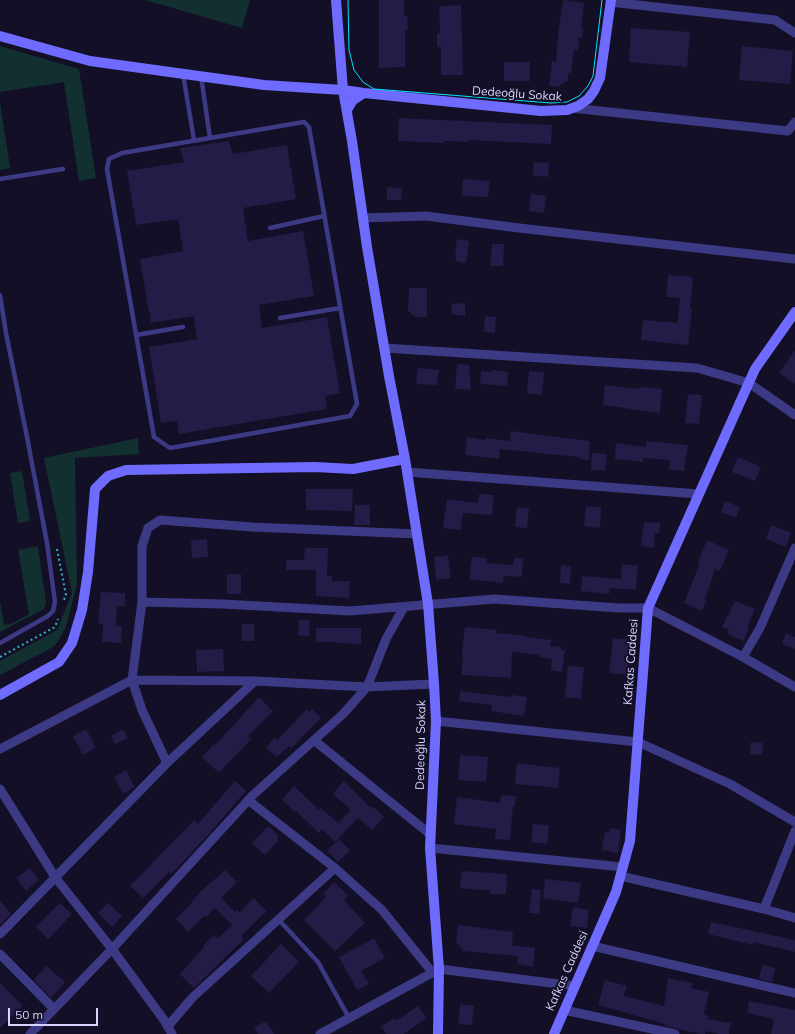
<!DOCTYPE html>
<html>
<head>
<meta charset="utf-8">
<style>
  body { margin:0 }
  #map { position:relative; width:795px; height:1034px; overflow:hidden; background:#130f26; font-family:Mulish,sans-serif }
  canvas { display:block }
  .scale { position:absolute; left:8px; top:1008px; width:90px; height:18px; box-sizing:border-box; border:2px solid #d9d4ff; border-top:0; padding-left:5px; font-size:12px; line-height:14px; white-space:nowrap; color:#d9d4ff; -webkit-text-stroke:3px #130f26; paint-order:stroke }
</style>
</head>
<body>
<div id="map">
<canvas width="795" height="1034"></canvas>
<div class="scale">50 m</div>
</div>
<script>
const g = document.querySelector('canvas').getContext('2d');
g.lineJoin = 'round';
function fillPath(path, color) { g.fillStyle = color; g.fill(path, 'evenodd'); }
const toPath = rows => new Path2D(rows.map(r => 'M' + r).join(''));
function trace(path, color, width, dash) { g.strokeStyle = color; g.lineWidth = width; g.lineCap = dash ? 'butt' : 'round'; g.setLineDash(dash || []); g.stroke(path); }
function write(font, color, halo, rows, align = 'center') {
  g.font = font + ' Mulish,sans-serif'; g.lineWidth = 4; g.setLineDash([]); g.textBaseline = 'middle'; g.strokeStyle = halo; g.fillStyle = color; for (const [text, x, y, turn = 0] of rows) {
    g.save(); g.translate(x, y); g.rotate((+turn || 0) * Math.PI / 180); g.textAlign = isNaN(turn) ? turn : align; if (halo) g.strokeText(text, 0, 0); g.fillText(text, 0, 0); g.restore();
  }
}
fillPath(toPath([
  [145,0,250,0,242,28],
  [0,46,79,69,96,178,79,181,64,82,0,92],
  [0,102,10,168,0,170],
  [138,438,139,454,75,458,77,584,66,627,55,646,0,675,0,661,57,630,72,593,44,458],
  [22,471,30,521,18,523,10,473],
  [38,546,46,603,44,609,0,632,0,601,4,625,11,624,29,614,18,550]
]), '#12302f');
fillPath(toPath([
  [379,0,404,0,404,16,407,16,408,30,405,30,405,67,379,68],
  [563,0,584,3,581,28,583,28,582,38,579,37,578,50,574,50,571,73,568,73,568,81,564,81,564,84,560,84,560,87,549,86,552,61,556,62,558,35],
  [461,5,463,75,441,75,441,47,437,47,437,33,440,33,439,6],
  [631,28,690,32,687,67,629,62],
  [742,46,793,51,790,84,739,80],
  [504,62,530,62,530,81,504,81],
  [399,118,552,125,551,144,467,140,467,142,443,141,443,143,398,141],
  [229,141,233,154,287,145,296,199,243,208,248,241,303,231,314,296,259,305,262,328,327,317,340,393,325,396,327,409,179,434,177,421,161,423,149,347,197,339,194,316,151,323,140,259,183,251,178,219,136,225,127,171,184,162,180,148],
  [534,162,549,163,548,177,533,175],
  [463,179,490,181,488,197,462,196],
  [387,187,402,188,401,200,387,200],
  [531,194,546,196,544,213,529,211],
  [457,239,469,241,466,263,456,261,456,257,455,256],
  [492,244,504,244,503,266,490,266],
  [668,275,693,277,690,309,692,309,688,345,641,340,643,320,677,323,680,298,666,297],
  [409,288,427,288,427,317,415,317,415,315,411,315,411,312,408,312],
  [465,303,465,316,452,314,451,304],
  [485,316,496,317,495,333,484,332],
  [795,350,795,384,779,373],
  [457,364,469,365,471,390,455,389],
  [418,368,439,370,437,385,416,384],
  [493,370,508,372,507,386,480,384,481,371,492,372],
  [529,371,544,372,542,395,527,393],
  [605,385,639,389,640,387,662,389,660,413,603,405],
  [688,394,702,395,699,424,685,423],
  [511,431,590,441,589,460,579,459,579,457,500,449,499,459,465,455,467,437,485,440,486,438,510,441],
  [647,441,688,445,684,471,669,469,670,460,643,458,643,462,615,459,616,443,646,447],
  [592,453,607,454,605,471,591,470],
  [738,457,761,467,755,481,732,472],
  [306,489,353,489,352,511,306,510],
  [479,494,494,495,492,515,463,513,461,530,443,528,447,499,478,503],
  [725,501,740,507,736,518,721,512],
  [355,505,370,505,370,525,354,525],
  [586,506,601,507,600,528,584,526],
  [517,507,529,508,527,528,515,527],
  [644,522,660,523,659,534,655,533,654,548,641,546],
  [771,525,791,533,786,547,766,539],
  [207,539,208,557,192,558,191,540],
  [707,540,729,550,720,571,715,569,705,599,707,600,702,611,684,603,700,563,698,562],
  [305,548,328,548,327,576,332,576,332,581,350,581,349,598,316,596,316,570,286,570,286,560,304,560],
  [448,555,451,578,436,580,434,557],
  [472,557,487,558,486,563,513,565,514,558,523,559,522,577,504,576,503,583,469,579],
  [622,564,638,566,636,590,610,588,609,594,581,591,582,576,621,579],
  [561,565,571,566,570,584,560,583],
  [227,574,241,574,241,594,227,594],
  [101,592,125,593,125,606,117,606,116,626,122,626,121,643,102,642,103,624,98,623],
  [735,601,755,609,747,627,749,628,743,641,728,634,729,630,722,627],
  [299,620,310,620,309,636,298,635],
  [242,624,254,624,254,641,242,641],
  [465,627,497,630,496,633,527,636,527,637,551,640,550,646,561,647,561,650,565,650,562,672,551,670,552,659,539,657,539,655,512,652,511,678,461,675,463,657,462,657,462,650],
  [316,628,361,628,361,644,337,643,337,642,316,642],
  [786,633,795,637,795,649,782,644],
  [613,638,631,640,627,675,609,673],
  [223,649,224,671,197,672,196,650],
  [568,666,584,667,581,699,565,697],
  [460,691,511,697,512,695,527,697,524,716,491,711,492,705,459,701],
  [259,697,273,711,248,736,251,739,219,773,202,757,214,744,215,745],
  [307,709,309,712,312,709,321,718,291,748,289,746,277,757,266,748,274,738,277,740],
  [86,729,96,748,83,755,73,736],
  [123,729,128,738,115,744,111,736],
  [751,742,763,743,762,755,750,754],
  [460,755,488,757,486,782,458,780],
  [517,763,560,768,558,788,515,784],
  [126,770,135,787,123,794,114,777],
  [235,781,246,791,209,834,171,874,169,872,143,898,130,886,194,820,198,824],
  [344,781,371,808,372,806,384,817,372,830,358,818,335,842,322,829,319,833,296,811,295,812,282,800,294,786,319,810,321,808,338,823,351,810,333,794],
  [501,795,516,796,515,806,513,806,510,840,495,839,496,829,454,824,457,797,500,803],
  [533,824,549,825,547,844,531,842],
  [267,827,268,828,270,827,279,836,277,838,279,840,265,855,252,843],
  [610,828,621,830,618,853,602,850,605,832,609,833],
  [339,839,350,850,338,862,327,851],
  [30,868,39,880,26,891,16,878],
  [225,870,237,882,221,898,235,912,237,910,240,913,253,898,267,911,241,936,244,939,194,988,180,974,204,947,203,946,214,935,217,939,232,925,215,908,206,917,204,916,188,932,176,919,192,903,191,902,200,892],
  [462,871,507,874,506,894,490,894,491,891,460,888],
  [545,879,581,883,578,903,543,898],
  [334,882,348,895,344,900,365,923,335,951,304,920,326,897,323,894],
  [532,889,541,890,539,914,529,913],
  [0,901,11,914,0,925],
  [60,903,72,914,48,940,36,926],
  [108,903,122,916,112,927,98,913],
  [573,907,589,910,587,928,570,926],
  [711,922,795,940,795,952,753,942,753,945,708,934],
  [458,925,513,932,512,945,535,948,533,967,517,964,518,956,463,951,463,948,460,948,460,945,456,944],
  [374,938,385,958,361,971,369,984,357,990,339,957],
  [281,944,299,962,269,993,251,976],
  [762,965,775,968,772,982,759,979],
  [46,966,65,982,51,998,34,980],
  [668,978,692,983,691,988,709,992,704,1014,709,1016,708,1019,731,1023,729,1034,720,1034,706,1031,705,1034,700,1034,679,1029,665,1026,665,1024,598,1005,605,980,627,986,624,996,664,1006],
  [0,982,23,1006,0,1028],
  [749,1001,795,1010,795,1034,771,1034,774,1019,747,1013],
  [460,1004,474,1006,472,1025,458,1024],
  [418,1006,427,1018,404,1034,386,1034,381,1026,395,1018,396,1021],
  [266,1021,274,1034,258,1034,254,1028]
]), '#241b47');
trace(toPath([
  [57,549,66,595,63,602],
  [0,657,55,627,58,619]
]), '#2fb8b0', 2, [2, 3]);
trace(toPath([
  [183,74,194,140],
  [201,76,210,138],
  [304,122,309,127,357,404,350,416,170,448,154,437,107,169,109,159,122,153,304,122],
  [0,179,63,169],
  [270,228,324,216],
  [0,295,6,333,27,437,47,543,55,602,53,611,48,616,0,643],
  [280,318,340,308],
  [136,335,183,327],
  [278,919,318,962,349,1018]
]), '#3d3a85', 4.5);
trace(toPath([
  [610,2,775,20,795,33],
  [572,108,788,131,795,122],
  [363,218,426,216,519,228,795,259],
  [384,348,697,368,749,383,795,415],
  [407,472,699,494],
  [142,602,142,546,148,528,160,520,252,527,417,534],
  [743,657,760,628,795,548],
  [436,721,638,742,730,784,795,822],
  [315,741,431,835],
  [0,749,132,680,142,602,223,604,350,611,495,599,618,608,648,608,743,657,795,687],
  [167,763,142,710,132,680,255,681,367,687,386,639,404,607],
  [0,789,55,877,112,949,164,1020,172,1034],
  [248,800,335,868],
  [430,848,623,867],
  [620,876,764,909,795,831],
  [764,909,795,918],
  [0,934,167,763,255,681],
  [592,946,795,993],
  [0,954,54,1009],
  [564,1010,675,1034],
  [168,1026,193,997,335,868,382,910,432,972],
  [30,1034,112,949,253,795,343,714,367,687,434,684],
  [320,1034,439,969,575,986]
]), '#3d3a85', 9);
trace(toPath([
  [336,0,343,90,364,93],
  [0,36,90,61,264,85,343,90,352,141,367,247,389,376,405,459,353,469,315,467,126,470,108,476,95,489,88,572,82,610,72,643,59,662,0,695],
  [347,110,353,100,364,93,541,111,567,110,578,106,588,99,594,91,600,78,611,0],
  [405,459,428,604,434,684,436,721,430,848,439,969,438,1034],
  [554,1034,616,892,630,841,648,608,755,369,795,312]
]), '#6f6bff', 10);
trace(toPath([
  [348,0,349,50,354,70,363,82,374,89,551,103,567,102,579,96,588,86,593,76,602,0]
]), '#00e5ff', 1);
write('12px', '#d9d4ff', '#130f26', [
  ["Dedeoğlu Sokak",517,94,4],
  ["Kafkas Caddesi",631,662,-86],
  ["Dedeoğlu Sokak",421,745,-89],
  ["Kafkas Caddesi",567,971,-66]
]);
</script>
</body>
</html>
